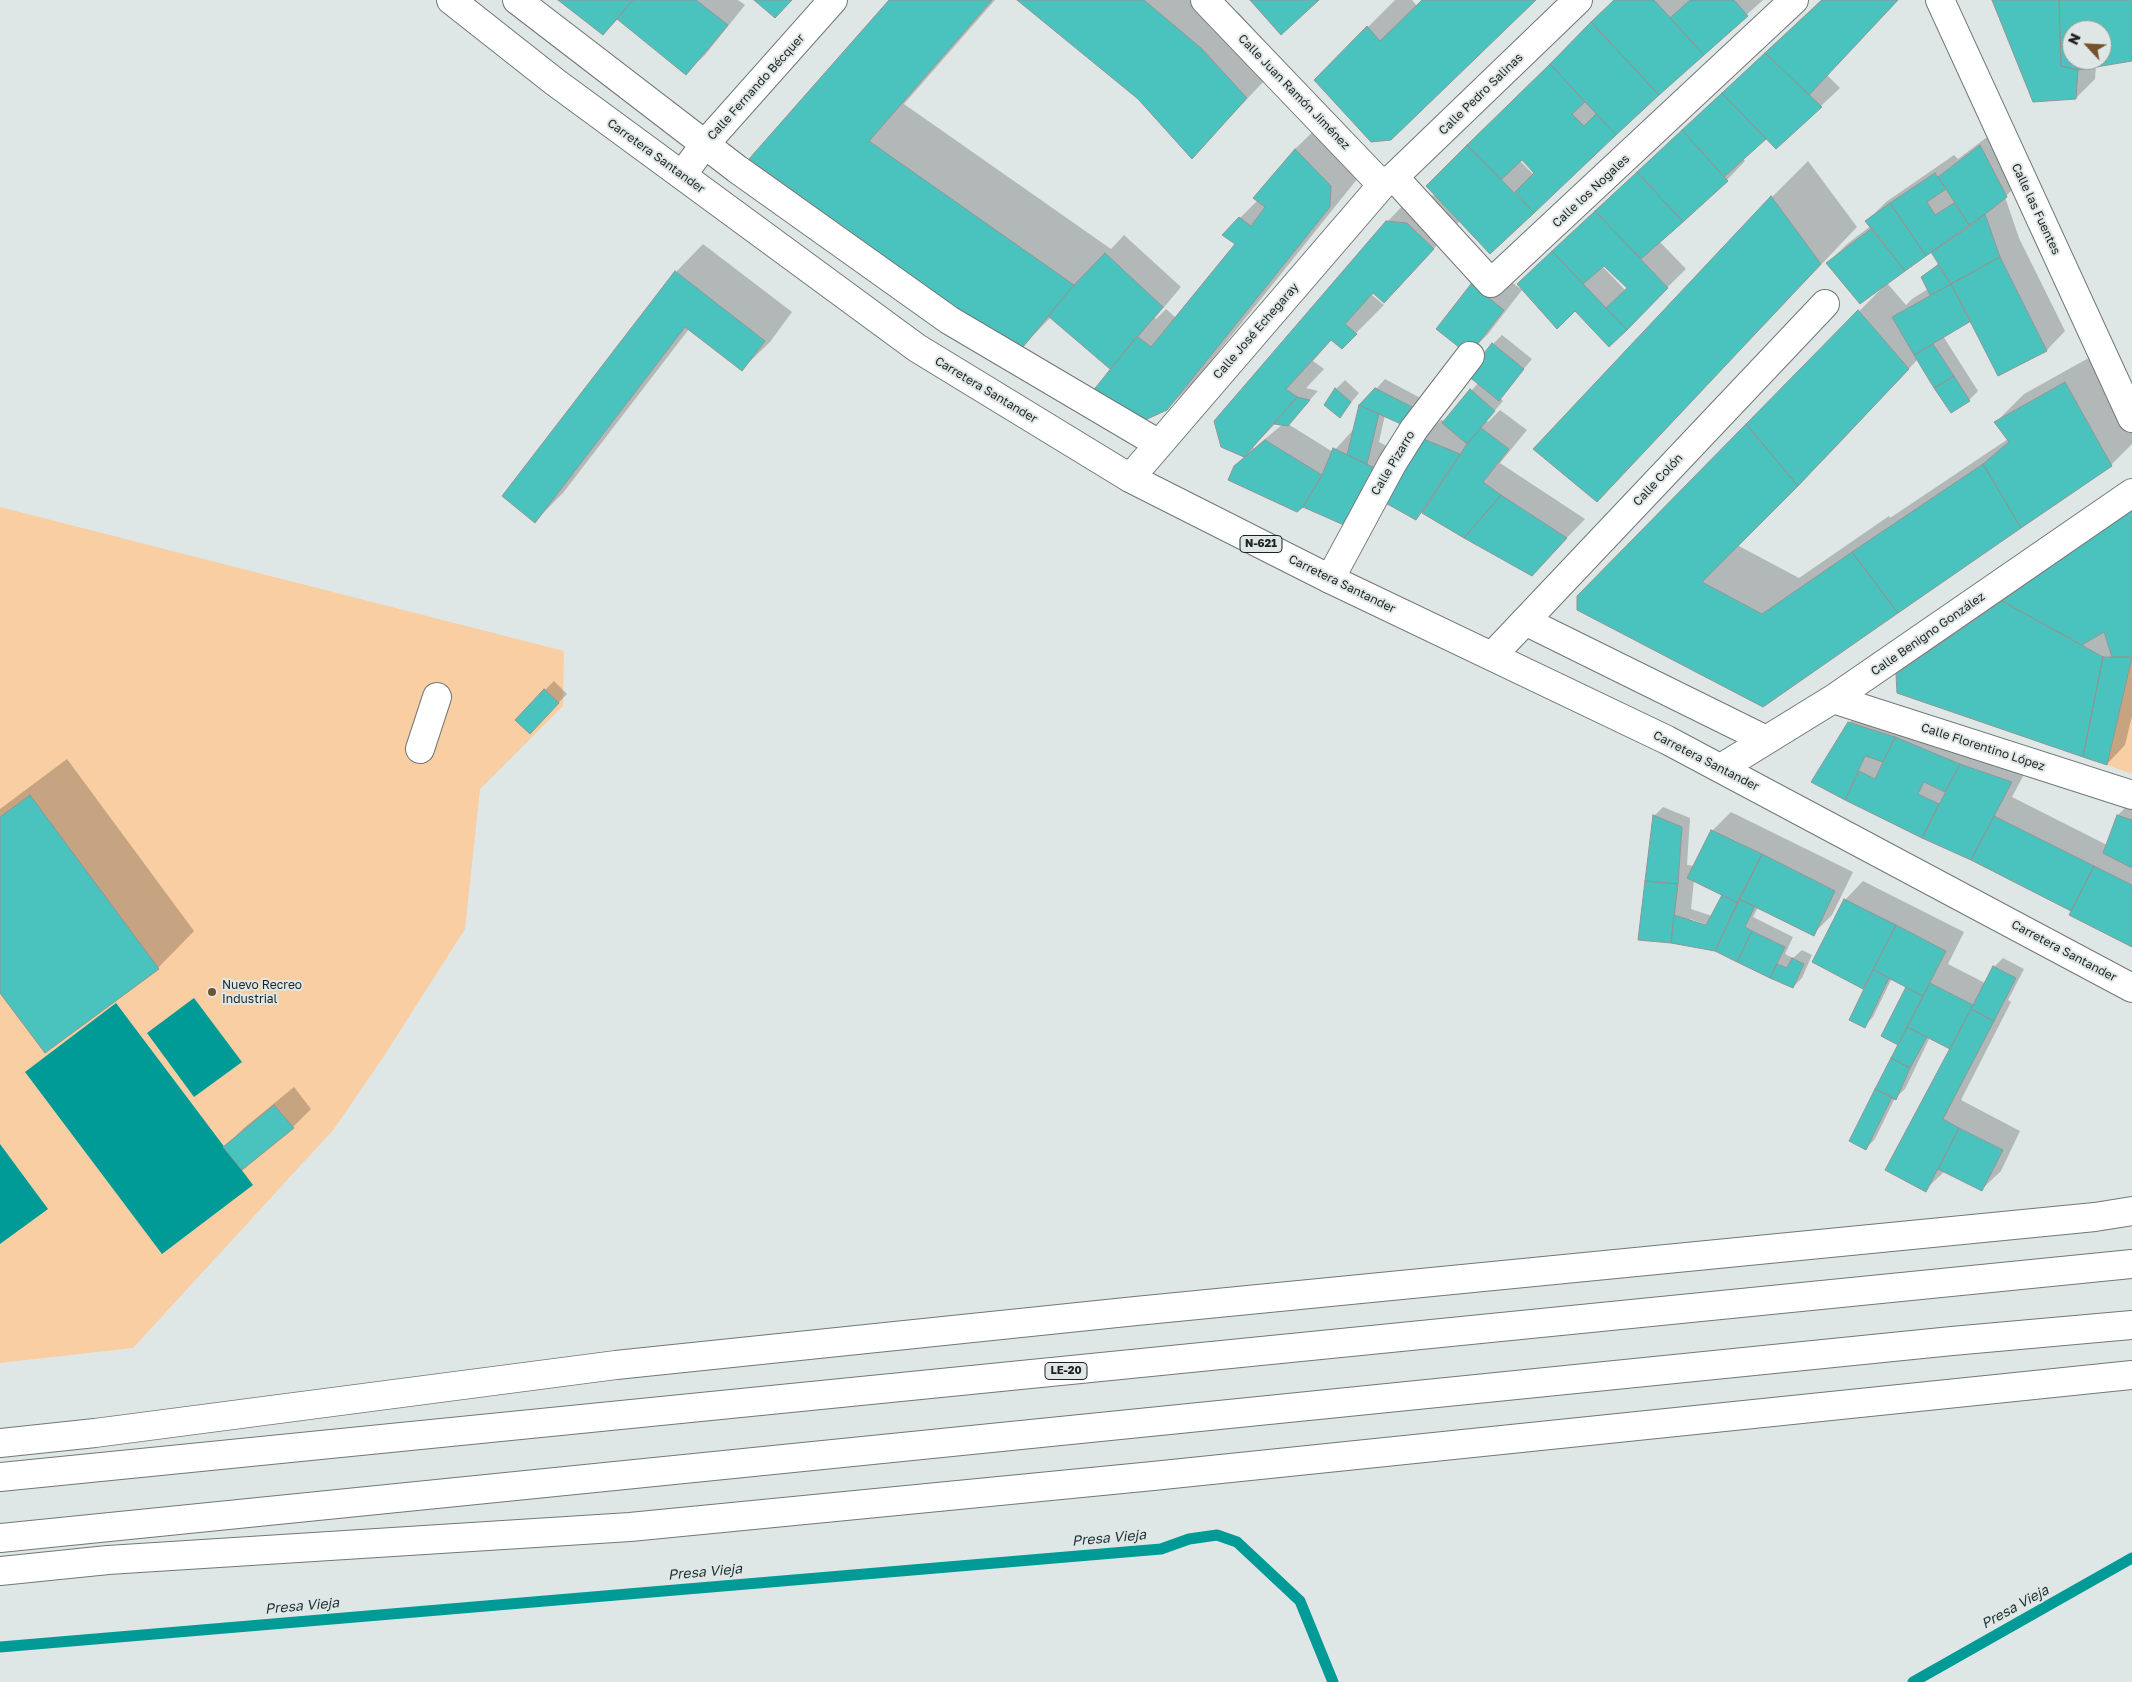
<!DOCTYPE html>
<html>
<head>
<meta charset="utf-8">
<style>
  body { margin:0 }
  #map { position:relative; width:2132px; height:1682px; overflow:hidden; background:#dfe7e6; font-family:"Golos Text",sans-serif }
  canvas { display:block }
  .north { position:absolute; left:2062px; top:20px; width:50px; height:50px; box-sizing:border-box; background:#dfe7e6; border:1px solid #929897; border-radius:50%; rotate:295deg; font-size:14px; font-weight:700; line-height:20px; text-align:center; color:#1e2120 }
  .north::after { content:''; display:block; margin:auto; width:18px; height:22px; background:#74522a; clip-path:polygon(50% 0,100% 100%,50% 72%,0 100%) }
</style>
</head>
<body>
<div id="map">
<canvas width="2132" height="1682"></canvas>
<div class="north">N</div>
</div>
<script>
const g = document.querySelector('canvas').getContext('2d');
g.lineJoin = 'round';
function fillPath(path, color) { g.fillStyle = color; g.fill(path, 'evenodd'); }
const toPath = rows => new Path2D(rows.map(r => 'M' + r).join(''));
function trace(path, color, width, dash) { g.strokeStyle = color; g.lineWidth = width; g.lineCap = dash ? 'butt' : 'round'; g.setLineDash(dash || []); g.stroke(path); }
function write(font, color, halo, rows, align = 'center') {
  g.font = font + ' "Golos Text",sans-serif'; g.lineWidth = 4; g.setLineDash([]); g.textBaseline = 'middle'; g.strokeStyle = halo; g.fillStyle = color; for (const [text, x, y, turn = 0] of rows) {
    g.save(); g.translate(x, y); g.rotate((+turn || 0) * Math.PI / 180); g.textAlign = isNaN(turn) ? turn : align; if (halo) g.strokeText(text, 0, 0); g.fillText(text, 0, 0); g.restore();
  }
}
fillPath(toPath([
  [0,507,564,651,563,706,480,789,465,929,384,1056,334,1129,133,1348,0,1363],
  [2132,657,2132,774,2107,765]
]), '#f8cea2');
fillPath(toPath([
  [194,998,242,1062,194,1097,147,1033],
  [116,1003,253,1185,162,1254,25,1072],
  [0,1144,48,1209,0,1244]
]), '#009b96');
fillPath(toPath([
  [560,0,738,0,745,5,705,55,686,73,619,18,603,34],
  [890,0,995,0,904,104,1111,249,1124,235,1181,287,1155,318,1156,319,1166,309,1176,318,1237,244,1240,218,1258,200,1295,149,1323,122,1358,178,1195,381,1167,409,1122,357,1051,317,1018,351,751,158],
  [1018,0,1223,0,1239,13,1283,61,1192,157,1138,98],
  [1395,0,1412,0,1417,6,1423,0,1535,0,1390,139,1368,27],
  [1615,0,1763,0,1614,134,1490,252,1461,220,1384,301,1375,293,1372,295,1384,305,1342,347,1332,339,1313,361,1324,369,1306,388,1318,391,1288,424,1333,452,1353,430,1376,389,1385,379,1424,400,1412,414,1385,415,1379,442,1398,452,1371,508,1222,446,1387,222,1415,193,1437,196,1496,117],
  [1522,159,1536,173,1534,175,1520,161],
  [1276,423,1283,424,1254,448,1253,447],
  [1821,0,1898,0,1827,75,1840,88,1821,106,1766,138,1743,159,1745,161,1727,180,1659,241,1686,269,1609,345,1537,266],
  [1604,264,1629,288,1626,291,1602,266],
  [1994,0,2132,0,2132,60,2096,66,2095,79,2076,98],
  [2072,30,2102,30,2102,60,2072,60],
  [1999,128,2025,177,2005,197,2019,238,2065,331,2047,350,1999,375,1972,319,1943,336,1978,391,1969,400,1952,412,1918,359,1834,449,1737,545,1799,578,1889,516,1890,518,2008,439,1996,422,2024,394,2094,355,2132,424,2132,444,2111,465,1763,705,1578,610,1748,424,1882,288,1828,263,1847,244,1872,225,1867,221,1886,202,1954,155,1958,159],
  [1931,250,1939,263,1923,277,1928,289,1912,299,1906,305,1887,283],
  [1808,161,1857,227,1597,500,1772,197],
  [703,244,792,312,770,342,742,369,689,329,563,493,535,521,676,272],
  [1490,266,1522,290,1488,334,1469,353,1472,285],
  [1502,335,1532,359,1500,398,1503,401,1486,421,1488,422,1500,410,1527,430,1500,463,1585,519,1531,575,1422,512,1416,518,1422,438,1441,420,1445,421,1478,383,1493,344],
  [1345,380,1359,393,1340,416,1336,389],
  [2132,502,2132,716,2125,745,2107,764,1897,674,1926,646],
  [554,681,567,694,539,723,545,690],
  [1868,704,2030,763,2012,797,2107,845,2118,815,2132,801,2132,945,2075,905,2071,909,1812,781,1849,723],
  [67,759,194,931,158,968,0,991,0,809],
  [1663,807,1690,818,1687,865,1695,866,1712,831,1731,812,1853,872,1832,915,1813,934,1758,907,1753,917,1793,937,1785,954,1793,958,1802,950,1812,955,1802,978,1793,987,1715,950,1671,942,1654,816],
  [1694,880,1723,895,1712,916,1691,909],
  [1690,919,1712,926,1711,928,1690,921],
  [1863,881,1964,932,1948,964,1985,983,1994,967,2003,958,2024,969,2008,1000,2011,1002,1961,1100,2020,1131,2001,1171,1982,1189,1945,1171,1925,1190,1952,1048,1930,1037,1905,1089,1895,1098,1875,1139,1866,1148,1900,1044,1909,987,1892,978,1873,1017,1864,1026,1868,983,1863,987,1845,900],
  [294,1087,311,1109,293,1127,225,1147,244,1128]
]), '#0003');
trace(toPath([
  [0,1647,1161,1549,1189,1539,1217,1535,1237,1542,1300,1601,1333,1682],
  [1913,1682,2132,1558]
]), '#009b96', 11);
const building = toPath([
  [558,0,633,0,603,35,558,0],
  [633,0,696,0,728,25,686,75,617,19,633,0],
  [754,0,792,0,775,18,754,0],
  [889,0,992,0,869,141,1074,285,1018,353,749,159,889,0],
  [1017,0,1144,0,1202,49,1247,98,1192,159,1138,99,1017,0],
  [1250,0,1319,0,1281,35,1250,0],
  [1422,0,1536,0,1391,140,1371,142,1314,80,1367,26,1380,41,1422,0],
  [1614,0,1654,0,1704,55,1659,95,1591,22,1614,0],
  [1690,0,1734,0,1748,16,1704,55,1670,18,1690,0],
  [1822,0,1898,0,1809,95,1765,53,1822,0],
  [1992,0,2059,0,2061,66,2078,70,2076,99,2033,102,1992,0],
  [2059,0,2132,0,2132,61,2078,70,2061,66,2059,0],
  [2072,30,2102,30,2102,60,2072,60,2072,30],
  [1591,22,1659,95,1616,135,1550,64,1591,22],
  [1765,53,1822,107,1776,149,1722,93,1765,53],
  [1550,64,1585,102,1572,114,1584,126,1596,114,1616,135,1534,213,1515,192,1534,173,1522,160,1501,180,1467,145,1550,64],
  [1722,93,1766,139,1724,177,1682,130,1722,93],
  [1682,130,1728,181,1683,222,1637,172,1682,130],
  [1467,145,1534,213,1490,254,1426,186,1467,145],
  [1980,145,2007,197,1970,226,1938,177,1980,145],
  [1295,149,1331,186,1330,207,1167,410,1145,420,1092,392,1137,336,1151,347,1235,244,1222,235,1239,217,1251,226,1265,207,1253,198,1295,149],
  [1637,172,1683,222,1641,259,1595,211,1637,172],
  [1935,173,1946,189,1927,202,1935,215,1954,203,1970,226,1926,256,1890,203,1935,173],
  [1771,196,1821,264,1597,502,1533,449,1771,196],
  [1890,203,1926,256,1905,271,1865,221,1890,203],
  [1595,211,1668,288,1627,330,1606,308,1627,288,1604,266,1583,284,1552,251,1595,211],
  [1985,214,2000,257,1951,284,1931,252,1985,214],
  [1386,221,1407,223,1434,249,1384,303,1373,293,1345,324,1357,334,1342,349,1331,340,1286,389,1297,397,1244,457,1221,447,1214,421,1386,221],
  [1872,228,1905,271,1860,304,1826,263,1872,228],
  [1552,251,1627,330,1609,347,1575,311,1557,329,1517,284,1552,251],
  [1105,253,1163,307,1110,369,1048,316,1074,285,1105,253],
  [2000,257,2047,351,1998,376,1951,284,2000,257],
  [1938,265,1951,284,1930,295,1921,277,1938,265],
  [675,271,765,341,742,371,685,327,535,523,502,496,675,271],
  [1471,284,1504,310,1469,355,1436,329,1471,284],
  [1951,284,1971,321,1914,355,1892,317,1951,284],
  [1858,310,1909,369,1798,486,1746,424,1858,310],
  [1492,343,1524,369,1499,401,1467,375,1492,343],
  [1933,344,1954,376,1934,388,1914,355,1933,344],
  [1954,376,1970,401,1951,413,1934,388,1954,376],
  [2065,382,2112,466,2021,528,1983,464,2009,442,1994,422,2065,382],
  [1335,388,1351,402,1340,418,1324,405,1335,388],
  [1375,388,1416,409,1403,425,1359,405,1375,388],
  [1470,389,1495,411,1467,444,1442,423,1470,389],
  [1297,397,1310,400,1288,426,1274,424,1297,397],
  [1359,405,1379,414,1367,464,1347,455,1359,405],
  [1746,424,1798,486,1702,582,1762,614,1852,552,1898,613,1763,707,1577,610,1577,596,1746,424],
  [1481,428,1509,449,1483,482,1501,495,1464,538,1422,513,1467,444,1481,428],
  [1421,438,1460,454,1416,520,1382,501,1421,438],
  [1265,440,1322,475,1303,507,1297,512,1228,480,1234,466,1265,440],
  [1333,448,1381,471,1353,529,1303,507,1322,475,1333,448],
  [1983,464,2021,528,1898,613,1852,552,1983,464],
  [1501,495,1567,538,1532,576,1464,538,1501,495],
  [2132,509,2132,657,2112,657,2104,632,2082,645,2002,601,2132,509],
  [2002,601,2103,657,2083,757,1897,693,1896,674,2002,601],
  [2103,657,2132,657,2107,765,2083,757,2103,657],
  [544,689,559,703,530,734,515,720,544,689],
  [1848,722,1895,737,1883,762,1865,756,1845,800,1811,782,1848,722],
  [1895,737,1960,764,1945,792,1924,782,1918,794,1939,804,1922,838,1845,800,1859,771,1875,779,1895,737],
  [1960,764,2012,782,1971,860,1922,838,1960,764],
  [30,795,159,969,45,1053,0,993,0,817,30,795],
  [1653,815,1682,827,1678,884,1645,881,1653,815],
  [2117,815,2132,820,2132,868,2103,853,2117,815],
  [1994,816,2094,866,2071,911,1971,860,1994,816],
  [1711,830,1762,854,1738,903,1687,878,1711,830],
  [1762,854,1835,891,1814,936,1739,899,1762,854],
  [2094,866,2132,885,2132,947,2069,915,2094,866],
  [1645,881,1678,884,1671,943,1638,940,1645,881],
  [1722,895,1738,903,1715,951,1671,943,1674,915,1706,925,1722,895],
  [1739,899,1755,906,1745,927,1752,931,1737,962,1715,951,1739,899],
  [1844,899,1896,925,1863,989,1812,962,1844,899],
  [1896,925,1946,951,1923,996,1873,970,1896,925],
  [1752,931,1785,947,1770,978,1737,962,1752,931],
  [1792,958,1804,964,1793,988,1770,978,1777,964,1787,968,1792,958],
  [1993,966,2016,978,1994,1021,1971,1009,1993,966],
  [1873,970,1889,978,1865,1028,1849,1020,1873,970],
  [1930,983,1973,1005,1950,1049,1907,1027,1930,983],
  [1906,987,1923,996,1898,1045,1881,1036,1906,987],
  [1971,1009,1994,1021,1943,1119,1959,1128,1926,1192,1885,1170,1971,1009],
  [1907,1027,1927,1037,1910,1068,1891,1058,1907,1027],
  [1891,1058,1910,1068,1896,1100,1875,1089,1891,1058],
  [1875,1089,1892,1097,1866,1150,1849,1141,1875,1089],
  [274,1105,294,1128,242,1170,223,1147,274,1105],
  [1959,1128,2003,1150,1982,1191,1938,1169,1959,1128]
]);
fillPath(building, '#4ac3be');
trace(building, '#8f9695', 1);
const minor = toPath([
  [517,0,737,169,949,320,1159,444],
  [1205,0,1382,185],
  [1940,0,2132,418],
  [682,175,705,144,833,0],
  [1394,177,1491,283,1794,0],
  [1130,478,1382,185,1394,177,1578,0],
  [1330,579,1392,464,1414,429,1470,356],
  [1525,621,1766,740],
  [1492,656,1825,304],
  [1833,699,2132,795],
  [420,749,437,697],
  [1721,768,1833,699,2132,493]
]);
const highway = toPath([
  [451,0,555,82,917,348,1130,478,1330,579,1667,740,2132,988],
  [0,1443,95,1433,616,1365,1136,1311,2095,1217,2132,1211],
  [0,1477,2132,1264],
  [0,1538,1952,1341,2132,1325],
  [0,1571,108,1560,630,1527,1153,1476,2132,1375]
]);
trace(minor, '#717777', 30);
trace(highway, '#717777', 30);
trace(minor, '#fff', 28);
trace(highway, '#fff', 28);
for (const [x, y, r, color] of [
  [212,992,5,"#74522a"]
]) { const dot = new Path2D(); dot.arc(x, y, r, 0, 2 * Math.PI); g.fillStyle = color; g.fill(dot); trace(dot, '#dfe7e6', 2); }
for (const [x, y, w] of [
  [1261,544,42],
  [1066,1371,42]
]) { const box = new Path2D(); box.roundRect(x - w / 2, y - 8.5, w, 17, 4); g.fillStyle = '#dfe7e6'; g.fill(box); trace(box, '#1e2120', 1); }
write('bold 11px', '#1e2120', null, [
  ["N-621",1261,544],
  ["LE-20",1066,1371]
]);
write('12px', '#1e2120', '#dfe7e6', [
  ["Calle Fernando Bécquer",756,87,-48],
  ["Calle Juan Ramón Jiménez",1294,92,46],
  ["Calle Pedro Salinas",1481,94,-44],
  ["Carretera Santander",656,156,36],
  ["Calle los Nogales",1591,191,-43],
  ["Calle las Fuentes",2036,209,65],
  ["Calle José Echegaray",1256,331,-49],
  ["Carretera Santander",986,390,31],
  ["Calle Pizarro",1393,463,-59],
  ["Calle Colón",1658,480,-47],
  ["Carretera Santander",1342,584,26],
  ["Calle Benigno González",1928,634,-35],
  ["Calle Florentino López",1983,747,18],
  ["Carretera Santander",1706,761,27],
  ["Carretera Santander",2064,951,28]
]);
write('12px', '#1e2120', '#dfe7e6', [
  ["Nuevo Recreo",222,985],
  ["Industrial",222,999]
], 'left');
write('italic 14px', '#1c3130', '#dfe7e6', [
  ["Presa Vieja",1109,1538,-5],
  ["Presa Vieja",705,1572,-5],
  ["Presa Vieja",302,1606,-5],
  ["Presa Vieja",2015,1607,-29]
]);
</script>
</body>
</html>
